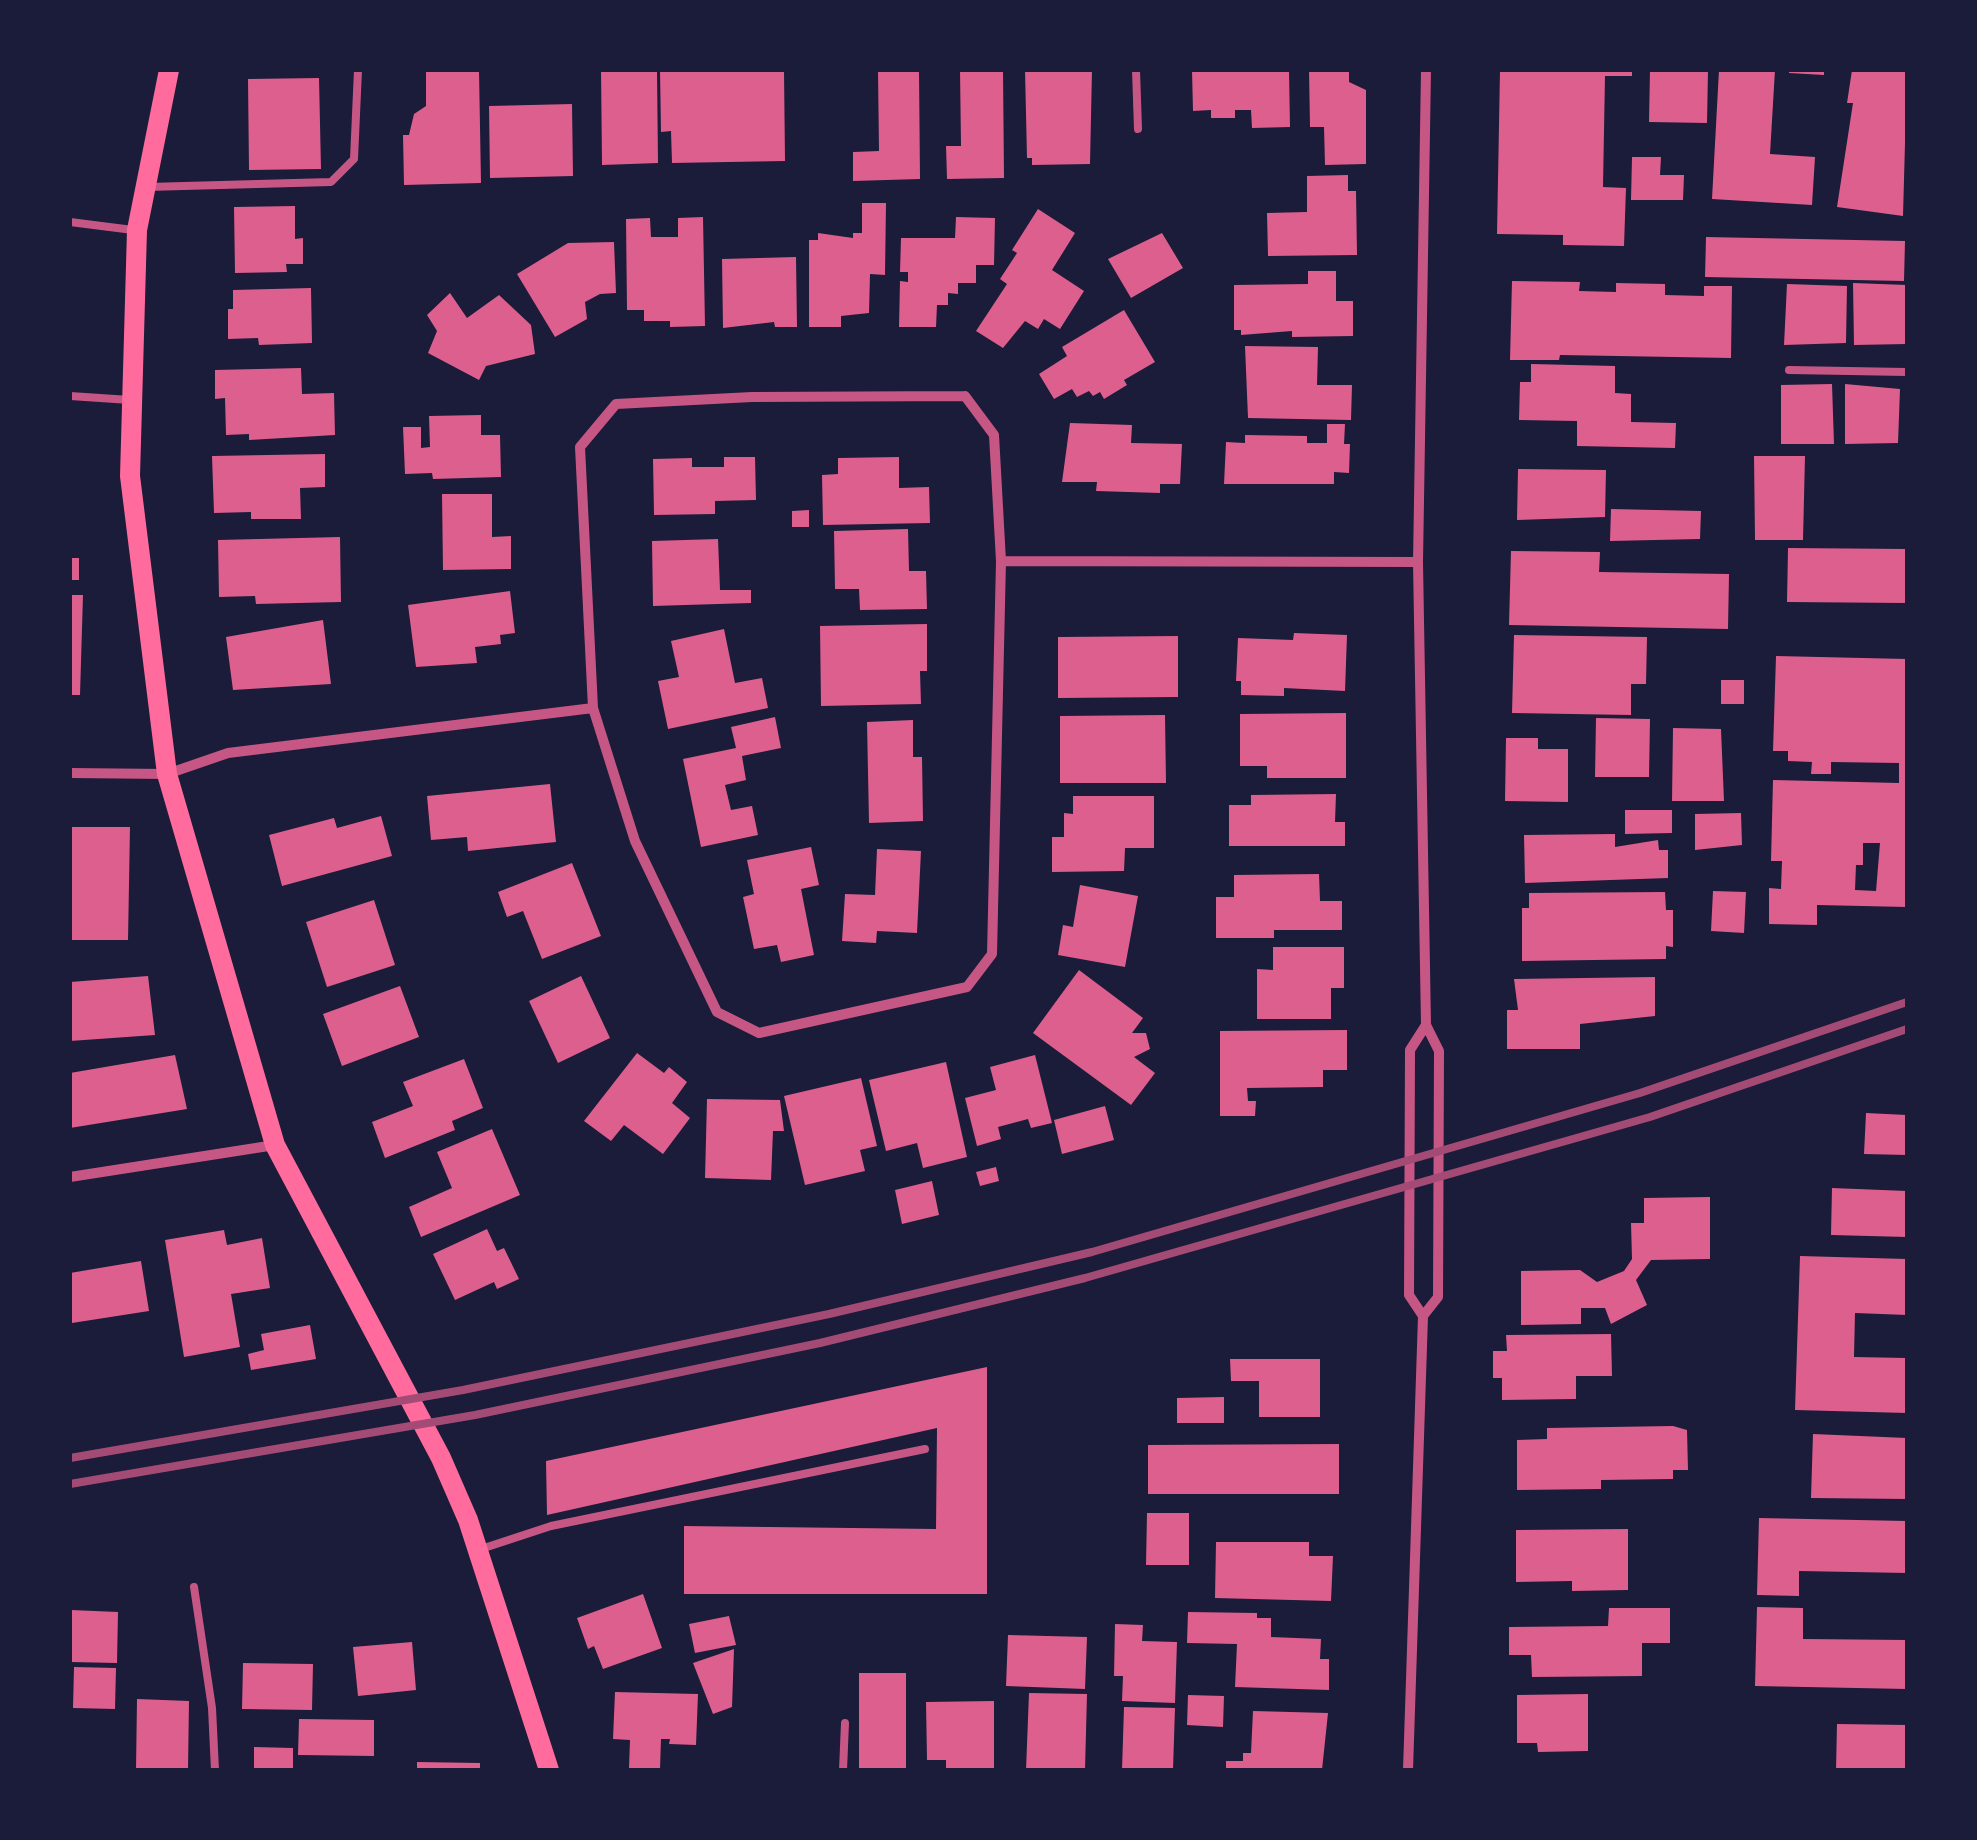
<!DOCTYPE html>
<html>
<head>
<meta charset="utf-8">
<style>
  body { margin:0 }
  #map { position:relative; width:1977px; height:1840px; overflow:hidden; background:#1b1b3a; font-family:"PT Sans",sans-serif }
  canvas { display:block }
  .frame { position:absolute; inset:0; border:72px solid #1b1b3a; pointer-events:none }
</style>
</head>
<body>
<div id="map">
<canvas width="1977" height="1840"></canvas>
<div class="frame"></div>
</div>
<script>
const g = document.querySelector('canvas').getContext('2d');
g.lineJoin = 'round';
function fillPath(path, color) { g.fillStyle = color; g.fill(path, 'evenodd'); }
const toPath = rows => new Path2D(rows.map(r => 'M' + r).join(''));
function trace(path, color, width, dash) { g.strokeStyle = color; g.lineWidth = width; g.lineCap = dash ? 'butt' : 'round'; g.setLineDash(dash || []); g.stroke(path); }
fillPath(toPath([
  [426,70,479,70,481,183,404,185,403,135,409,135,414,114,426,106],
  [601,70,657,70,658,163,602,165],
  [660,70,784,70,785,161,672,163,671,131,661,132],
  [878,70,919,70,920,179,853,181,853,152,879,151],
  [960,70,1003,70,1004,178,947,179,946,146,961,146],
  [1025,70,1092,70,1090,164,1032,165,1032,158,1027,158],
  [1192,70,1289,70,1290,127,1252,128,1251,110,1235,110,1235,118,1211,118,1211,110,1193,111],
  [1309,70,1349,70,1349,82,1366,90,1366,164,1325,165,1324,127,1310,127],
  [1500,70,1632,70,1632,76,1605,76,1603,187,1626,188,1624,246,1563,245,1563,235,1497,234],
  [1650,70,1708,70,1707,123,1649,122],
  [1719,70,1775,70,1770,154,1815,157,1812,205,1712,199],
  [1789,70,1824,70,1824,75,1789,73],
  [1852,70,1907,70,1903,216,1837,207,1853,103,1847,103],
  [319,78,321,169,249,170,248,79],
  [572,104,573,176,490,178,489,106],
  [1632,157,1661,157,1660,175,1684,175,1683,200,1631,200],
  [1348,175,1348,191,1356,191,1357,255,1268,256,1267,213,1307,212,1307,176],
  [862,203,886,203,885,275,870,274,869,313,841,316,841,327,809,327,809,240,818,240,818,233,853,238,853,233,862,233],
  [295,206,295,239,303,238,303,264,286,264,287,272,235,273,234,207],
  [1038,209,1075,233,1052,270,1084,291,1060,329,1044,319,1038,329,1025,321,1003,348,976,331,1007,284,1000,279,1017,253,1012,250],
  [703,217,705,326,670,327,670,321,644,321,644,310,627,310,626,219,650,218,651,237,678,237,678,218],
  [956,217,995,218,994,265,976,265,976,283,958,283,958,294,948,293,948,305,937,305,936,327,899,327,900,281,908,282,908,272,900,272,901,238,955,238],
  [1162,233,1183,268,1131,298,1108,259],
  [1706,237,1905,241,1904,281,1705,277],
  [614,242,616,293,600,294,585,302,587,319,555,337,517,274,568,243],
  [796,257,797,327,775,327,774,322,723,328,722,259],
  [1308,271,1336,271,1336,301,1353,301,1353,336,1292,337,1292,331,1241,335,1241,330,1234,330,1234,285,1308,284],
  [1512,281,1580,282,1579,291,1616,292,1616,283,1665,284,1665,295,1704,296,1704,286,1732,286,1731,358,1560,355,1559,360,1510,360],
  [1853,283,1907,285,1907,344,1854,345],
  [1787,284,1847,286,1846,343,1784,345],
  [311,288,312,343,259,345,258,338,228,339,228,309,233,309,233,290],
  [450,293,467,318,499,295,531,325,535,354,486,366,479,380,428,353,437,331,427,315],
  [1124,310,1155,362,1124,380,1127,385,1104,399,1100,392,1093,396,1089,391,1077,397,1072,389,1054,399,1039,374,1067,356,1062,347],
  [1245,346,1318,347,1317,385,1352,385,1351,420,1248,418],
  [1531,364,1615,366,1615,393,1631,394,1631,422,1676,423,1675,448,1577,446,1577,421,1519,420,1520,382,1531,382],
  [301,368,302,394,334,393,335,435,249,440,249,434,226,435,225,398,215,399,215,370],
  [1832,384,1834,444,1781,444,1781,385],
  [1845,384,1900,389,1898,443,1845,444],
  [481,415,481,435,500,435,501,477,433,479,432,473,405,474,403,427,421,427,421,448,430,447,429,416],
  [1070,423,1132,425,1131,443,1182,444,1180,484,1160,484,1160,493,1096,491,1097,482,1062,482],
  [1327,424,1345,424,1344,444,1350,444,1349,473,1334,472,1334,484,1224,484,1226,442,1245,443,1245,435,1307,436,1307,443,1327,443],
  [325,454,325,487,300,488,301,519,251,519,251,512,214,513,212,456],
  [1754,456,1805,456,1803,540,1755,540],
  [724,457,755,457,756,500,715,501,715,514,654,515,653,459,692,458,692,467,724,467],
  [899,457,899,488,929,487,930,523,823,525,822,475,838,474,838,458],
  [1518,469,1606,470,1605,517,1517,520],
  [442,494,492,494,492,537,511,536,511,569,443,570],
  [1611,509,1701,511,1700,539,1610,541],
  [809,510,809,527,792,527,792,511],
  [908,529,909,571,926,571,927,609,860,610,859,589,835,589,834,531],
  [340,537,341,602,256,604,255,596,219,597,218,540],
  [718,539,720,590,751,590,751,603,653,606,652,541],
  [1788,548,1907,549,1907,603,1787,602],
  [1511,551,1600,552,1599,572,1729,574,1728,629,1509,625],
  [70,558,79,558,79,580,70,580],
  [510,591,515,633,500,635,501,644,475,647,477,663,416,667,408,605],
  [70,595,83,595,80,695,70,695],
  [323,620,331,684,233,690,226,637],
  [927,624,927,671,920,671,921,704,821,706,820,626],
  [724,629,735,683,762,678,768,708,668,729,658,681,679,677,671,641],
  [1294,633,1347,635,1345,691,1284,688,1284,696,1241,695,1241,681,1236,681,1238,638,1293,640],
  [1514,635,1647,637,1646,684,1631,684,1631,715,1512,713],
  [1178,636,1178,697,1058,698,1058,637],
  [1776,656,1907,659,1907,907,1817,905,1817,925,1769,924,1769,888,1781,889,1782,861,1771,861,1773,780,1899,783,1899,763,1831,762,1831,774,1811,774,1812,762,1788,761,1788,751,1773,751],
  [1863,843,1880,843,1876,891,1855,890,1856,865,1863,865],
  [1721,680,1744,680,1744,704,1721,704],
  [1346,713,1346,778,1267,778,1267,766,1240,766,1240,714],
  [1165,715,1166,783,1060,783,1060,716],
  [775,717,781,748,742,756,746,780,725,785,731,810,752,806,758,835,701,847,683,759,736,748,731,727],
  [1596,718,1650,719,1649,777,1595,777],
  [913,720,913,757,922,757,923,821,869,823,867,722],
  [1673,728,1721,729,1724,801,1672,801],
  [1506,738,1538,738,1538,749,1568,749,1568,802,1505,801],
  [550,784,556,842,468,851,467,837,431,840,427,796],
  [1336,794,1335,822,1345,822,1345,846,1229,846,1229,805,1251,805,1251,795],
  [1073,796,1154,796,1154,848,1125,848,1124,871,1052,872,1052,837,1064,837,1064,813,1073,814],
  [1625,810,1672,810,1672,833,1625,834],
  [1741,813,1742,845,1695,850,1695,814],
  [381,816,392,856,282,886,269,835,334,818,337,828],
  [71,827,130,827,128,940,70,940],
  [1615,834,1615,847,1658,840,1659,850,1668,850,1668,878,1525,883,1524,835],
  [811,847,819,885,801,889,814,955,781,962,777,945,754,949,743,897,754,894,747,860],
  [877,849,921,851,917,933,877,931,876,943,842,941,845,894,875,895],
  [572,863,601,936,542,959,523,911,507,917,498,892],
  [1319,874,1320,901,1342,901,1342,930,1274,930,1274,938,1216,938,1216,897,1234,897,1234,875],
  [1080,885,1138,896,1125,967,1058,955,1063,925,1073,927],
  [1713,891,1746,892,1744,933,1711,931],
  [1665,892,1666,910,1673,910,1673,947,1666,946,1666,959,1522,961,1522,908,1529,908,1529,893],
  [374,900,395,965,327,987,306,922],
  [1273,947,1344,947,1344,988,1331,988,1331,1019,1257,1019,1257,969,1273,970],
  [1079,970,1143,1018,1132,1033,1146,1033,1150,1049,1134,1057,1155,1073,1131,1105,1033,1033],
  [148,976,155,1035,70,1041,70,982],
  [581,976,610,1038,558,1063,529,1001],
  [1655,977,1655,1016,1580,1024,1580,1049,1507,1049,1507,1010,1518,1010,1514,979],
  [400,986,419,1037,342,1066,323,1014],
  [1347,1030,1347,1070,1323,1070,1323,1087,1247,1088,1248,1101,1256,1101,1255,1116,1220,1116,1220,1031],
  [637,1053,664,1073,669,1067,687,1082,672,1103,690,1118,663,1154,624,1125,611,1141,584,1121],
  [175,1055,187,1109,70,1128,70,1073],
  [1035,1055,1052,1123,1031,1128,1028,1119,998,1127,1001,1139,977,1146,965,1098,996,1090,990,1067],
  [464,1059,483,1108,452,1121,455,1130,385,1158,372,1122,413,1106,403,1082],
  [946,1062,967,1157,923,1168,917,1143,886,1151,869,1080],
  [861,1078,877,1146,860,1150,865,1171,805,1185,784,1096],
  [707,1099,780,1100,784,1131,773,1131,771,1180,705,1178],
  [1105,1106,1114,1140,1062,1154,1054,1120],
  [1866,1113,1907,1115,1907,1155,1864,1154],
  [492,1129,520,1195,421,1237,409,1207,452,1188,437,1152],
  [996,1167,999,1181,980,1186,976,1172],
  [932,1181,939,1215,902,1224,895,1190],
  [1832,1188,1907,1191,1907,1237,1831,1235],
  [1710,1197,1710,1259,1651,1260,1636,1280,1647,1305,1611,1324,1605,1308,1581,1308,1581,1324,1521,1325,1521,1271,1580,1270,1597,1282,1624,1271,1632,1259,1631,1223,1644,1223,1644,1198],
  [487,1229,497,1251,504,1248,519,1279,497,1289,494,1282,455,1300,433,1254],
  [224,1230,227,1245,262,1238,270,1288,231,1294,240,1347,184,1357,165,1240],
  [1800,1256,1907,1259,1907,1315,1855,1313,1854,1357,1907,1358,1907,1413,1795,1410],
  [141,1261,149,1311,72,1323,70,1273],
  [310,1325,316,1359,251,1370,248,1354,264,1350,261,1334],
  [1611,1334,1612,1376,1576,1376,1576,1399,1502,1400,1502,1378,1493,1378,1493,1351,1507,1351,1506,1335],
  [1230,1359,1320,1359,1320,1417,1259,1417,1259,1381,1231,1381],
  [987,1367,987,1594,684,1594,684,1526,936,1529,937,1428,547,1515,546,1461],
  [1224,1397,1224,1423,1177,1423,1177,1398],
  [1673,1426,1687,1430,1688,1470,1673,1470,1673,1479,1601,1480,1601,1489,1517,1490,1517,1440,1547,1439,1547,1428],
  [1813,1434,1907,1438,1907,1499,1811,1498],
  [1339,1444,1339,1494,1148,1494,1148,1445],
  [1147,1513,1189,1513,1189,1565,1146,1565],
  [1759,1518,1907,1521,1907,1573,1799,1571,1799,1596,1757,1595],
  [1628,1529,1628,1590,1572,1591,1572,1581,1516,1582,1516,1530],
  [1216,1542,1309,1542,1309,1556,1333,1556,1331,1601,1215,1598],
  [643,1594,662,1648,603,1669,594,1646,588,1649,577,1618],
  [1757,1607,1803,1608,1803,1639,1907,1640,1907,1689,1755,1686],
  [1609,1608,1670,1608,1670,1643,1642,1643,1642,1676,1532,1677,1531,1655,1509,1655,1509,1627,1608,1626],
  [71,1610,118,1612,117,1663,70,1662],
  [1188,1612,1257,1613,1257,1618,1271,1618,1271,1637,1321,1639,1320,1659,1329,1659,1329,1690,1235,1687,1237,1644,1187,1643],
  [729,1616,736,1645,695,1653,689,1624],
  [1115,1624,1143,1625,1142,1641,1177,1642,1175,1703,1122,1701,1123,1676,1114,1676],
  [1008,1635,1087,1637,1085,1689,1006,1686],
  [412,1642,416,1690,358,1696,353,1647],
  [734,1649,732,1707,713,1714,693,1663],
  [243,1663,313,1664,312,1710,242,1709],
  [74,1667,116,1668,115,1709,73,1708],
  [859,1673,906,1673,906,1770,859,1770],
  [615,1692,698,1694,696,1745,669,1744,670,1739,661,1739,660,1769,629,1768,630,1740,613,1739],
  [1029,1693,1087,1694,1085,1770,1026,1770],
  [1588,1694,1588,1751,1538,1752,1537,1743,1517,1743,1517,1695],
  [1188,1695,1224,1696,1223,1727,1187,1725],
  [137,1699,189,1701,188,1770,136,1770],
  [994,1701,994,1770,946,1770,946,1760,927,1760,926,1702],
  [1124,1707,1175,1708,1173,1770,1122,1770],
  [1253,1711,1328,1713,1322,1770,1226,1770,1226,1761,1243,1761,1243,1753,1251,1753],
  [299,1719,374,1720,374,1756,298,1755],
  [1837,1724,1907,1725,1907,1770,1836,1770],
  [254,1747,293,1748,293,1770,254,1770],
  [417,1762,480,1763,480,1770,417,1770]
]), '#dd5f8e');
trace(toPath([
  [1136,70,1138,129],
  [147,187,331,182,354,159,358,70],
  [70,222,133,230],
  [1789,370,1907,372],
  [70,396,130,400],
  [478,1550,551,1526,925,1449],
  [194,1587,212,1708,215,1770],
  [843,1770,845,1723]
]), '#c65784', 8);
trace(toPath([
  [965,396,994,435,1001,561,992,954,967,987,759,1033,717,1012,635,841,593,708,580,447,616,404,752,397,965,396],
  [1001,561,1418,562],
  [70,773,167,774,228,753,593,708],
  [70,1177,275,1145],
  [1423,1316,1438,1297,1439,1051,1426,1025,1418,562,1426,70],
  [1408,1770,1423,1316,1409,1295,1410,1050,1426,1025]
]), '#c65784', 10);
trace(toPath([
  [169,70,137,230,130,476,167,774,275,1145,441,1458,468,1520,549,1770]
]), '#ff6b9d', 20);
trace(toPath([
  [70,1458,463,1390,829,1314,1092,1252,1640,1093,1907,1002],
  [70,1484,475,1415,820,1343,1085,1278,1650,1117,1907,1029]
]), '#a44b75', 8);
</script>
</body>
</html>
